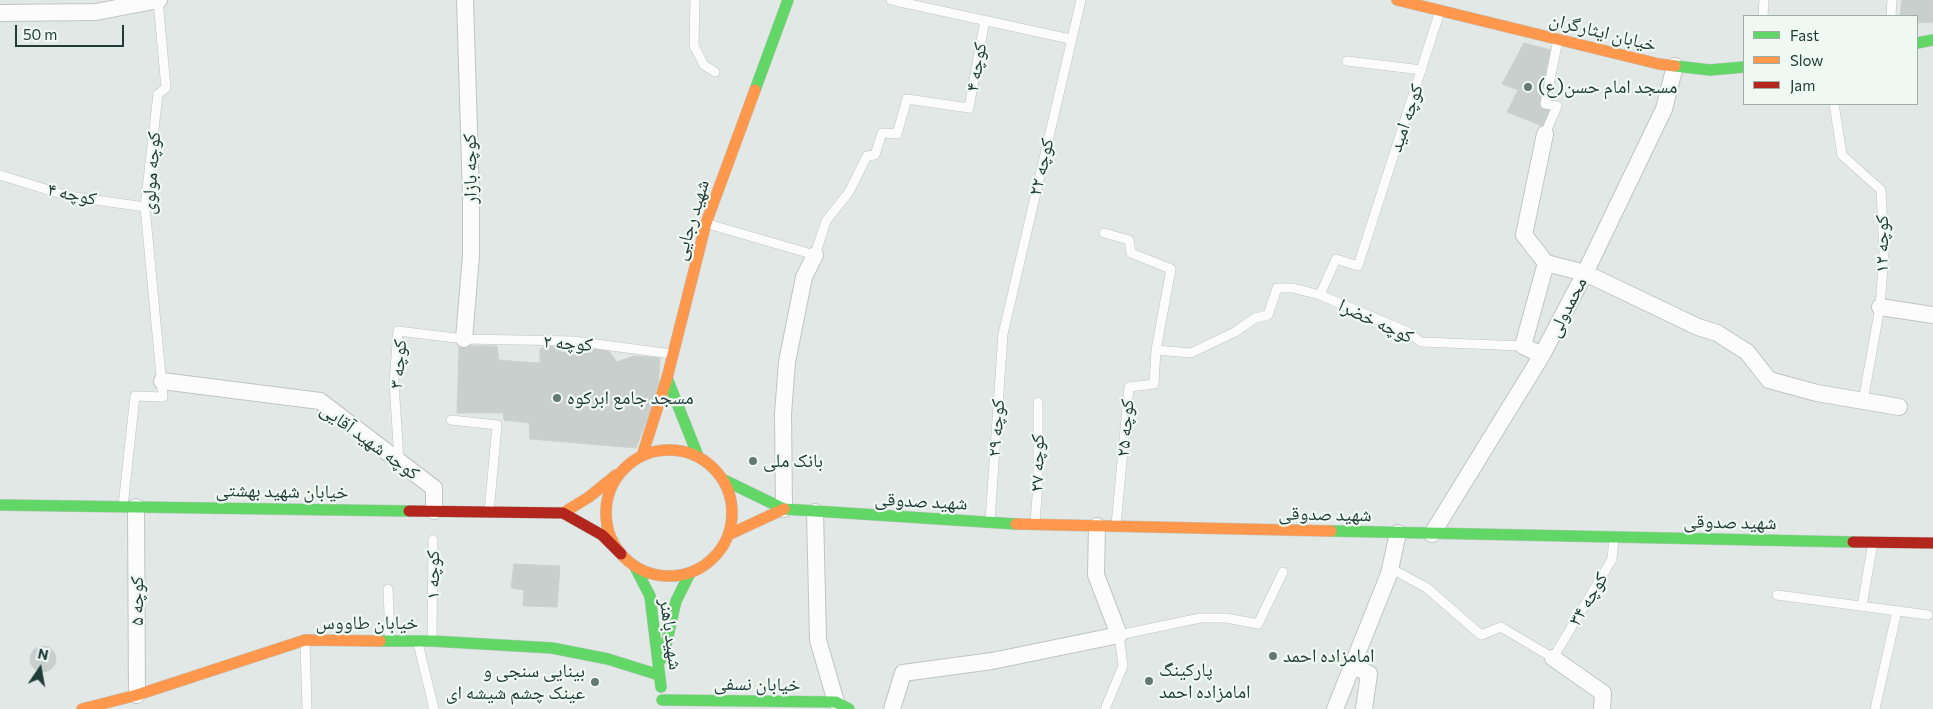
<!DOCTYPE html>
<html>
<head>
<meta charset="utf-8">
<style>
  body { margin:0 }
  #map { position:relative; width:1933px; height:709px; overflow:hidden; background:#e2e8e6; font-family:Commissioner,sans-serif }
  canvas { display:block }
  .legend { position:absolute; left:1743px; top:15px; width:175px; height:90px; box-sizing:border-box; background:#f0f8f4; border:1px solid #9dada8; margin:0; padding:6px 9px; list-style:none; font-size:15px; color:#203c37 }
  .legend li { display:flex; align-items:center; gap:10px; height:25px }
  .legend b { width:25px; border:1px solid #9dada8 }
  .north { position:absolute; left:15px; top:644px; width:50px; height:50px; -webkit-text-stroke:4px #f0f8f4; paint-order:stroke; rotate:12deg; font-size:14px; font-weight:700; line-height:20px; text-align:center; color:#203c37 }
  .north::after { content:''; display:block; margin:auto; width:18px; height:22px; background:#203c37; clip-path:polygon(50% 0,100% 100%,50% 72%,0 100%) }
  .scale { position:absolute; left:15px; top:25px; width:109px; height:22px; box-sizing:border-box; border:2px solid #203c37; border-top:0; padding-left:6px; font-size:15px; line-height:18px; white-space:nowrap; color:#203c37; -webkit-text-stroke:4px #f0f8f4; paint-order:stroke }
</style>
</head>
<body>
<div id="map">
<canvas width="1933" height="709"></canvas>
<ul class="legend">
<li><b style="height:6px;background:#63d668"></b>Fast</li>
<li><b style="height:6px;background:#ff974d"></b>Slow</li>
<li><b style="height:6px;background:#b3261e"></b>Jam</li>
</ul>
<div class="north">N</div>
<div class="scale">50 m</div>
</div>
<script>
const g = document.querySelector('canvas').getContext('2d');
g.lineJoin = 'round';
function fillPath(path, color) { g.fillStyle = color; g.fill(path, 'evenodd'); }
const toPath = rows => new Path2D(rows.map(r => 'M' + r).join(''));
function trace(path, color, width, dash) { g.strokeStyle = color; g.lineWidth = width; g.lineCap = dash ? 'butt' : 'round'; g.setLineDash(dash || []); g.stroke(path); }
function write(font, color, halo, rows, align = 'center') {
  g.font = font + ' Commissioner,"Noto Naskh Arabic",sans-serif'; g.lineWidth = 4.5; g.setLineDash([]); g.textBaseline = 'middle'; g.strokeStyle = halo; g.fillStyle = color; for (const [text, x, y, turn = 0] of rows) {
    g.save(); g.translate(x, y); g.rotate((+turn || 0) * Math.PI / 180); g.textAlign = isNaN(turn) ? turn : align; if (halo) g.strokeText(text, 0, 0); g.fillText(text, 0, 0); g.restore();
  }
}
const building = toPath([
  [1902,0,1933,0,1933,22,1917,23,1917,16,1900,16,1902,0],
  [1524,43,1551,50,1542,105,1554,109,1545,127,1507,112,1518,90,1502,84,1524,43],
  [459,346,497,346,499,360,523,362,540,363,540,349,546,346,607,349,617,362,634,356,660,358,658,392,636,448,530,439,529,423,504,420,503,413,457,413,459,346],
  [514,564,560,566,557,607,523,606,524,590,511,588,514,564],
  '30 659a13 13 0 1 1 26 0a13 13 0 1 1-26 0Z'
]);
fillPath(building, '#c9cfcd');
trace(building, '#cbd1cf', 1);
const lane = toPath([
  [695,0,694,46,704,65,715,72],
  [891,0,1070,39],
  [1763,16,1764,0],
  [1891,16,1892,0],
  [1347,61,1422,70],
  [1834,104,1842,155,1881,190,1884,253,1880,307,1863,401],
  [1545,134,1557,106,1545,104,1558,40],
  [0,175,68,196,145,207],
  [708,224,815,255,826,221,849,192,867,156,875,155,882,133,897,134,907,99,969,108,985,20],
  [1104,233,1129,240,1131,253,1171,269,1156,350,1191,353,1235,332,1255,318,1268,315,1277,288,1293,288,1320,295,1336,259,1358,266,1440,11],
  [1320,295,1408,332,1421,342,1523,346],
  [451,420,497,425,489,512],
  [399,460,394,383,398,331,464,339,573,341,672,354],
  [123,506,135,396,163,397,145,207,158,94,166,88,158,0],
  [990,520,1003,334,1081,0],
  [1035,524,1038,482,1038,402],
  [1116,525,1129,387,1154,384,1156,350],
  [1390,568,1427,588,1481,635,1501,627,1553,658,1612,559,1614,538],
  [388,589,390,640],
  [1777,595,1928,615],
  [1862,606,1873,542],
  [432,639,433,540],
  [305,641,307,709],
  [418,643,434,709],
  [1105,709,1123,666,1119,635,1200,618,1226,618,1258,624,1283,572],
  [1875,709,1897,611]
]);
const street = toPath([
  [0,13,96,12,159,0],
  [1546,263,1585,273,1698,327,1717,333,1747,352,1769,380,1817,393,1899,407],
  [1880,307,1933,315],
  [464,339,471,256,471,196,465,0],
  [1542,355,1523,346,1546,263,1524,235,1545,134],
  [162,381,320,401,434,488,434,511],
  [136,507,137,695],
  [784,509,783,414,787,362,804,277,815,255],
  [815,512,818,640,836,702],
  [1432,534,1542,355,1585,273,1664,109,1675,66],
  [1553,658,1603,693,1602,709],
  [1352,665,1369,674,1364,709],
  [892,709,903,673,992,661,1119,635,1096,575,1097,526],
  [1335,709,1389,574,1398,533]
]);
const fast = toPath([
  [1917,43,1933,40],
  [1675,66,1710,70,1744,67],
  [755,90,788,0],
  [667,378,698,456],
  [724,480,784,509,1016,524],
  [0,505,409,511],
  [1331,531,1853,542],
  [635,567,650,596,661,687],
  [380,641,432,641,552,648,608,659,659,675],
  [663,658,676,601,690,573],
  [662,700,836,702,849,709]
]);
const slow = toPath([
  [1397,0,1659,64,1675,66],
  '606 513a63 63 0 1 1 126 0a63 63 0 1 1-126 0Z',
  [642,456,667,378,706,223,755,90],
  [563,513,589,497,616,475],
  [1016,524,1331,531],
  [730,534,784,509],
  [82,709,137,695,305,640,380,641]
]);
const jam = toPath([
  [409,511,563,513,602,535,621,554],
  [1853,542,1933,543]
]);
trace(lane, '#bfc5c3', 10);
trace(street, '#bfc5c3', 18);
trace(fast, '#bec6c3', 12);
trace(slow, '#bec6c3', 12);
trace(jam, '#bec6c3', 12);
trace(lane, '#fbfcfb', 9);
trace(street, '#fbfcfb', 16);
trace(fast, '#63d668', 11);
trace(slow, '#ff974d', 11);
trace(jam, '#b3261e', 11);
for (const [x, y, r, color] of [
  [1528,87,5,"#647874"],
  [557,398,5,"#647874"],
  [753,461,5,"#647874"],
  [1273,656,5,"#647874"],
  [1149,681,5,"#647874"],
  [595,682,5,"#647874"]
]) { const dot = new Path2D(); dot.arc(x, y, r, 0, 2 * Math.PI); g.fillStyle = color; g.fill(dot); trace(dot, '#f0f8f4', 2); }
write('19px', '#203c37', '#f0f8f4', [
  ["خیابان ایثارگران",1603,32,14],
  ["کوچه ۴",976,67,-80],
  ["کوچه امید",1406,118,-71],
  ["کوچه ۲۲",1041,167,-77],
  ["کوچه بازار",470,169,-91],
  ["کوچه مولوی",151,173,-86],
  ["کوچه ۴",72,194,12],
  ["شهید رجایی",691,220,-73],
  ["کوچه ۱۲",1882,244,-90],
  ["محمدولی",1567,307,-63],
  ["کوچه خضرا",1376,321,25],
  ["کوچه ۲",568,343,4],
  ["کوچه ۳",398,364,-85],
  ["کوچه ۲۹",996,428,-86],
  ["کوچه ۲۵",1125,428,-85],
  ["کوچه شهید آقایی",370,441,36],
  ["کوچه ۲۷",1037,463,-89],
  ["خیابان شهید بهشتی",282,491,1],
  ["شهید صدوقی",921,501,3],
  ["شهید صدوقی",1325,514,1],
  ["شهید صدوقی",1730,522,1],
  ["کوچه ۱",433,575,-90],
  ["کوچه ۳۴",1588,599,-59],
  ["کوچه ۵",137,601,-90],
  ["خیابان طاووس",367,623],
  ["شهید باهنر",671,634,82],
  ["خیابان نسفی",757,684,1]
]);
write('19px', '#203c37', '#f0f8f4', [
  ["مسجد امام حسن(ع)",1538,87],
  ["مسجد جامع ابرکوه",567,398],
  ["بانک ملی",763,461],
  ["امامزاده احمد",1283,656],
  ["پارکینگ",1159,670],
  ["امامزاده احمد",1159,692],
  ["بینایی سنجی و",585,671,"right"],
  ["عینک چشم شیشه ای",585,693,"right"]
], 'left');
</script>
</body>
</html>
